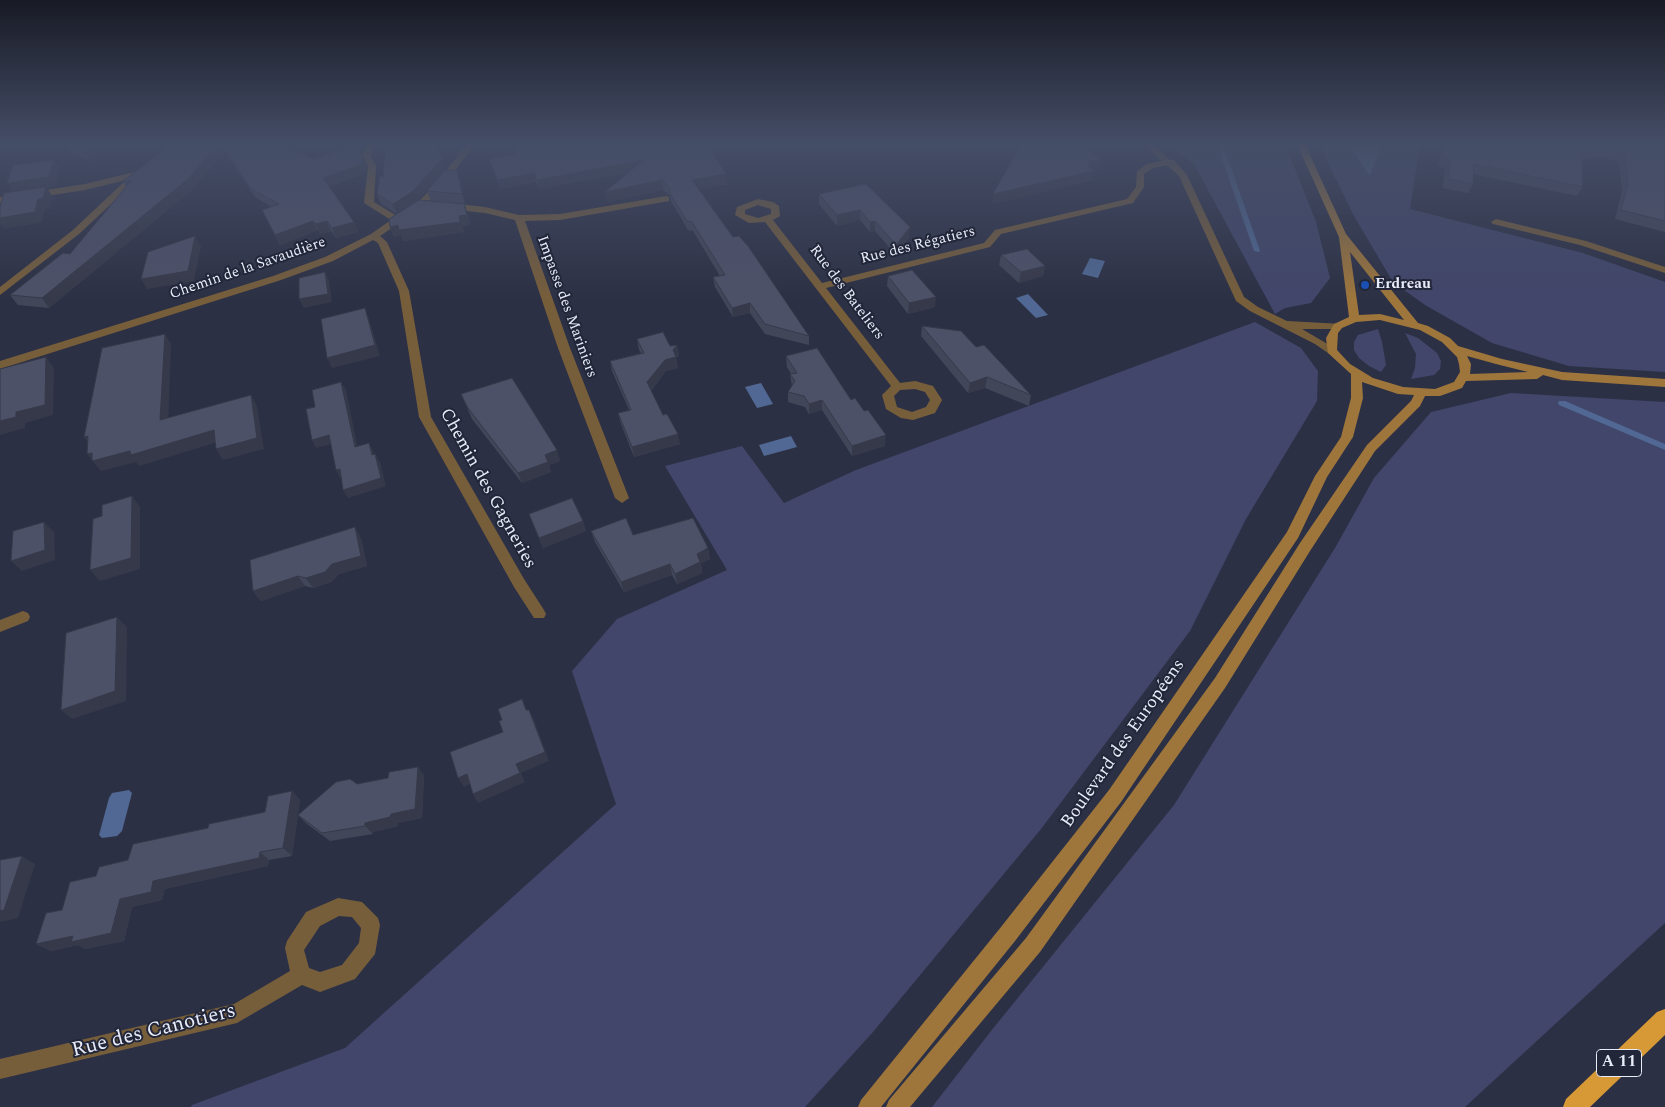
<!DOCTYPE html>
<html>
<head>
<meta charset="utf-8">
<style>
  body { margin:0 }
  canvas { display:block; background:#2c3044 }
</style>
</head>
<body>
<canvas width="1665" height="1107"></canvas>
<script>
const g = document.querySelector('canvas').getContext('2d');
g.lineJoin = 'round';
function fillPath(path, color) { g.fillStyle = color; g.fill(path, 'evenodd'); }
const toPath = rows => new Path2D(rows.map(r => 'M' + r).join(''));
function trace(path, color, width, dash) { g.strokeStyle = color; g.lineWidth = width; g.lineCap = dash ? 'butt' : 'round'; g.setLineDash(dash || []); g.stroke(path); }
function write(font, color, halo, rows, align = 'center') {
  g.font = font + ' Spectral,serif'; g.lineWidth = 4; g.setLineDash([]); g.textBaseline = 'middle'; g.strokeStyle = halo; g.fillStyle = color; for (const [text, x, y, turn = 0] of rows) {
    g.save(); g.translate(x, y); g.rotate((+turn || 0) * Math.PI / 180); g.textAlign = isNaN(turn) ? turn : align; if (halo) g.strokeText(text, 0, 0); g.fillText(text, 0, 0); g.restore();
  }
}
fillPath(toPath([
  [1165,144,1285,144,1316,222,1330,278,1311,303,1285,308,1275,314,1194,164],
  [1319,144,1420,144,1410,209,1583,253,1665,282,1665,372,1569,366,1492,343,1425,305,1393,282,1354,216],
  [1255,322,1301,348,1318,371,1317,401,1246,519,1190,631,1041,829,873,1032,805,1107,191,1107,192,1105,345,1048,616,804,572,671,617,619,727,570,665,466,742,446,784,503,856,470],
  [1378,329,1382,342,1386,365,1381,372,1369,366,1359,358,1354,350,1354,342,1358,335],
  [1405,333,1418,338,1437,353,1441,361,1440,369,1434,375,1411,379,1415,368,1416,354],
  [1511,393,1665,402,1665,923,1465,1107,932,1107,991,1031,1174,805,1335,548,1374,478,1431,412]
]), '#41466a');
fillPath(toPath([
  [1349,144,1381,144,1370,176],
  [1090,258,1105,261,1098,278,1082,274],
  [1028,294,1048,315,1036,318,1016,298],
  [761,383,773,404,757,408,745,387],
  [791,436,797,447,764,456,759,445],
  [129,790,132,793,122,831,117,836,102,838,99,835,109,798,112,793]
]), '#506893');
fillPath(toPath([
  [1217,144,1223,144,1260,251,1259,252,1254,251,1217,144],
  [1559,401,1565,401,1665,444,1665,450,1559,405,1558,403,1559,401]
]), '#506893');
fillPath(toPath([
  [368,144,376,144,370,155,376,166,374,202,397,216,417,203,433,187,467,144,475,144,439,191,423,207,380,236,387,242,409,291,431,417,524,579,544,610,546,614,544,618,534,618,514,587,419,417,399,291,378,243,373,240,333,261,281,280,0,369,0,361,273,276,325,257,371,234,391,220,364,203,368,166,362,155,368,144],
  [1143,144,1152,144,1170,160,1174,160,1187,175,1244,297,1258,307,1287,321,1342,324,1343,326,1338,329,1302,329,1336,349,1336,353,1328,353,1315,344,1250,311,1236,301,1179,176,1167,165,1153,168,1144,174,1144,187,1133,203,1001,234,990,247,826,288,900,383,915,381,933,386,942,400,935,413,913,420,901,418,886,409,882,395,891,386,765,222,749,223,735,215,737,207,758,199,773,202,779,206,780,216,773,220,822,283,984,243,995,230,1127,199,1136,187,1137,171,1147,164,1162,161,1143,144],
  [758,205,771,209,771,214,758,218,745,214,745,210,758,205],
  [915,389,925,392,930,400,926,407,912,412,897,407,894,396,900,390,915,389],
  [138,171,141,172,141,176,79,234,0,295,0,287,73,230,126,180,85,190,0,203,0,197,85,184,138,171],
  [666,196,669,197,669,201,560,220,525,221,570,348,629,498,622,503,615,498,558,348,515,220,485,213,449,209,444,206,449,203,485,207,519,215,560,214,666,196],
  [1496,219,1586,241,1665,267,1665,273,1580,245,1493,224,1491,222,1496,219],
  [23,611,28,613,30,617,28,621,0,632,0,620,23,611],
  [338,898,362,902,378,918,380,925,375,954,355,979,320,992,302,985,237,1023,0,1079,0,1059,234,1004,290,971,285,948,287,941,306,912,338,898],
  [339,916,352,917,361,928,359,943,342,965,320,972,309,968,304,950,320,926,339,916]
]), '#775e3b');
fillPath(toPath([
  [1297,144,1305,144,1346,234,1418,323,1428,326,1450,338,1458,346,1502,359,1562,372,1665,379,1665,387,1562,380,1543,375,1537,379,1466,381,1462,388,1440,396,1425,396,1420,406,1375,451,1310,551,1225,688,1040,952,910,1107,886,1107,889,1100,1026,938,1215,678,1300,543,1367,445,1411,401,1414,395,1398,394,1362,382,1363,398,1353,437,1327,477,1298,538,1121,802,1015,941,881,1107,858,1107,861,1100,1001,927,1109,790,1287,532,1315,476,1341,437,1351,398,1351,374,1328,353,1326,338,1334,324,1349,317,1339,237,1297,144],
  [1350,252,1404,320,1380,314,1359,315,1350,252],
  [1380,320,1420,330,1442,342,1457,357,1459,364,1460,372,1454,382,1435,389,1403,387,1373,378,1350,364,1337,350,1338,333,1342,328,1356,322,1380,320],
  [1467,356,1496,364,1528,372,1470,374,1471,364,1467,356]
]), '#9e763c');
fillPath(toPath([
  [1665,1009,1665,1035,1590,1107,1563,1107,1566,1099,1657,1012,1665,1009]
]), '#d79935');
fillPath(toPath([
  [64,144,102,144,90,161,69,152],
  [172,144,277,144,314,159,366,166,365,173,329,187,354,222,358,232,336,238,331,231,320,234,318,230,280,245,267,220,271,207,255,197,224,150,193,189,49,308,18,305,10,295,70,254,126,187,123,181],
  [511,144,707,144,727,184,698,189,733,237,809,336,809,345,765,334,750,313,733,317,715,287,713,277,720,276,693,231,688,230,671,201,670,196,663,190,607,202,605,192,629,172,539,189,536,182,500,189,489,159,516,154],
  [1443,144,1665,144,1665,232,1615,219,1622,192,1619,161,1600,157,1582,159,1583,187,1577,196,1473,174,1473,184,1468,193,1443,188,1445,168,1438,166],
  [445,169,416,202,397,214,381,204,377,194,383,178],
  [460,180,465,204,470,225,462,226,464,232,403,241,401,235,394,237,390,227,431,201,427,191],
  [866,184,909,237,896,255,875,231,870,232,860,220,837,226,819,204,819,194],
  [1001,255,1045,266,1043,276,1019,283,999,265],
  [888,276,935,307,908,314,887,286],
  [922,326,976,347,1031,395,1029,406,985,388,968,393,921,336],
  [637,339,670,346,677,345,679,355,676,358,678,368,666,371,651,391,663,415,680,444,634,457,621,424,618,413,629,410,612,371,610,361,641,353,639,350],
  [786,356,851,400,885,446,852,456,822,410,809,414,805,407,788,402,788,392,792,386,790,374,791,374,787,367],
  [461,394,560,461,549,465,551,472,522,483,472,419],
  [529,514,583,521,586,531,543,548],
  [591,531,633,535,708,548,710,559,701,563,702,573,677,584,672,575,624,592,595,542],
  [361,538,367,566,339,574,331,582,313,588,305,586,261,601,253,591],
  [418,767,424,776,422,818,398,823,398,826,373,832,373,834,330,841,307,824,298,815,357,784,388,778],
  [292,791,300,800,292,856,269,860,268,866,165,889,162,900,132,907,124,941,85,949,78,945,51,951,36,944,62,910,96,876,128,860,265,812]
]), '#424659');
fillPath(toPath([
  [92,144,102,144,90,161,85,153],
  [217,144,221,144,224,150,193,189,49,308,42,298],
  [357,144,366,166,365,173,327,188,323,178],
  [442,159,445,169,416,202,397,214,393,204],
  [1101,159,1099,169,1090,171,1094,171,1092,181,992,204,993,194,1088,162],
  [54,160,60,169,55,187,47,188,53,197,50,208,45,209,42,222,4,229,0,224,0,218,14,193,7,183],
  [643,160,644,169,539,189,537,180],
  [457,170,460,180,465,204,462,194],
  [534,173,536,182,500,189,497,180],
  [726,174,727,184,693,190,692,180],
  [662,180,663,190,607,202,605,192],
  [464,204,470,225,462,226,464,232,403,241,401,235,394,237,390,227,459,216],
  [860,210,860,220,837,226,837,215],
  [313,221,318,230,280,245,275,235],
  [327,221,331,231,320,234,316,224],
  [875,221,875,231,870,232,870,222],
  [354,222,358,232,336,238,332,228],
  [910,227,909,237,896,255,896,245],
  [195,236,201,246,194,281,147,289,141,279],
  [1045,266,1043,276,1019,283,1021,272],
  [325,272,329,280,332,302,304,308,299,299],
  [936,297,935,307,908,314,909,303],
  [750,303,750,313,733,317,732,308],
  [365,308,369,319,380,356,332,368,327,358],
  [165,334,171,344,168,430,160,420],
  [677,345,679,355,676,358,678,368,666,371,649,393,647,382],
  [46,357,54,368,53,415,25,423,25,428,0,435,0,421,16,412],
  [987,377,985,388,968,393,970,383],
  [341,382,346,390,359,455,355,447],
  [251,395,257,406,264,449,223,460,216,449],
  [822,400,822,410,809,414,809,404],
  [214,430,221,441,139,466,136,462,101,471,87,454,92,453,130,451],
  [678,434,680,444,634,457,632,447],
  [329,435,334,443,316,448,312,440],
  [886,435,885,446,852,456,852,446],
  [88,436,92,447,84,437],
  [369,443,373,451,376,463,372,455],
  [557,450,560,461,549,465,551,472,522,483,518,473,545,455],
  [375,454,380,462,386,486,348,498,343,490],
  [340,469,344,477,340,478,336,470],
  [132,496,140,507,140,569,100,581,90,570],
  [583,521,586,531,543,548,539,538],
  [44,522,54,532,55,560,22,571,11,561],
  [355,527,361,538,367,566,339,574,331,582,313,588,306,578],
  [708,548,710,559,701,563,702,573,677,584,675,574,697,554],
  [670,564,672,575,624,592,621,582],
  [298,576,305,586,261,601,253,591],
  [117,617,127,627,126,701,72,719,61,710],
  [529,710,534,720,549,761,521,773,525,782,478,803,473,794,516,764],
  [418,767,424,776,422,818,398,823,398,826,373,832,373,834,365,826,365,823,391,814],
  [467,774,472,783,464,787,458,778],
  [292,791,300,800,292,856,283,848],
  [260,852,269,860,268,866,165,889,162,900,132,907,124,941,85,949,78,945,51,951,36,944,153,881],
  [22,856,35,864,18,918,0,922,0,911]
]), '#363949');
const building = toPath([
  [65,144,92,144,85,153,65,144],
  [172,144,217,144,188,179,42,298,10,295,63,253,70,254,131,181,123,181,172,144],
  [222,144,277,144,314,159,357,144,362,157,362,164,323,178,354,222,332,228,327,221,316,224,313,221,275,235,262,210,279,204,250,188,222,144],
  [385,144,436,144,442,159,412,192,393,204,377,194,380,175,383,178,385,144],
  [513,144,707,144,726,174,692,180,733,237,739,236,748,246,809,336,765,324,750,303,732,308,713,277,725,275,692,222,687,221,669,192,671,189,662,180,605,192,643,160,537,180,534,173,497,180,489,159,518,153,513,144],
  [1021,144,1079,144,1101,159,1088,162,1091,164,1087,165,1094,171,993,194,1021,144],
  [1445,144,1665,144,1665,221,1621,210,1628,183,1625,152,1606,148,1581,150,1583,187,1474,164,1473,184,1448,179,1450,159,1442,157,1445,144],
  [54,160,49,177,7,183,13,165,54,160],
  [445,170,457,170,462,194,427,191,445,170],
  [866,184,910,227,896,245,875,221,870,222,860,210,837,215,819,194,866,184],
  [46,187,43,198,38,199,35,212,0,218,0,207,4,193,46,187],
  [419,200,464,204,467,215,459,216,460,222,399,230,398,225,390,227,389,219,419,200],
  [195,236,188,271,141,279,148,252,195,236],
  [1027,249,1045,266,1021,272,1001,255,1027,249],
  [912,270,936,297,909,303,888,276,912,270],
  [325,272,328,294,299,299,299,278,325,272],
  [365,308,375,345,327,358,321,319,365,308],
  [922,326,961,331,976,347,984,345,1031,395,987,377,970,383,922,326],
  [663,332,670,346,677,345,673,350,676,357,665,360,647,382,663,415,667,414,678,434,632,447,618,413,631,410,610,361,644,353,637,339,663,332],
  [165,334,160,420,251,395,257,438,216,449,214,430,131,455,130,451,92,461,92,453,87,454,88,436,84,437,102,348,165,334],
  [817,348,851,400,855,398,864,411,868,410,886,435,852,446,822,400,809,404,804,396,788,392,795,381,790,374,797,373,786,356,817,348],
  [46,357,45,405,16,412,16,417,0,421,0,369,46,357],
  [512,378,557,450,545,455,548,462,518,473,468,408,461,394,512,378],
  [341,382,355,447,369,443,372,455,375,454,381,478,343,490,340,469,336,470,329,435,312,440,306,409,315,407,312,390,341,382],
  [132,496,131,558,90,570,93,519,102,516,102,505,132,496],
  [572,498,583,521,539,538,529,514,572,498],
  [626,518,633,535,693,518,708,548,697,554,700,562,675,574,670,564,621,582,591,531,626,518],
  [44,522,45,550,11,561,13,531,44,522],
  [355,527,361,556,332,564,325,572,306,578,298,576,253,591,250,560,355,527],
  [117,617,115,691,61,710,66,633,117,617],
  [522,699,526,710,529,710,545,752,516,764,520,773,473,794,467,774,458,778,450,752,503,732,499,721,502,720,498,709,522,699],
  [418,767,415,809,391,814,390,817,365,823,365,826,322,833,298,815,336,782,350,779,357,784,388,778,389,772,418,767],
  [292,791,283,848,260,852,259,858,153,881,151,892,120,899,111,933,71,942,73,936,36,944,46,913,62,910,70,882,96,876,99,867,128,860,133,844,208,828,209,824,265,812,268,796,292,791],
  [22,856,4,910,0,911,0,860,22,856]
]);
fillPath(building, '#4d5168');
trace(building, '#363949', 1);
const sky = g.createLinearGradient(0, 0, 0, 299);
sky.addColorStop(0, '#181a25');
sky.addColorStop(0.48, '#454e67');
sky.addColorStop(1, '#454e6700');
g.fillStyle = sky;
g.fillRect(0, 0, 1665, 299);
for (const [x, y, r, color] of [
  [1365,285,5,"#1a4fb4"]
]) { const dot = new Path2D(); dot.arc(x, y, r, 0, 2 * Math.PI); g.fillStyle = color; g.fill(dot); trace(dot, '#222639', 2); }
write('15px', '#e8ebf8', '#222639', [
  ["Rue des Régatiers",918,246,-14],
  ["Chemin de la Savaudière",248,269,-19],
  ["Rue des Bateliers",846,293,53],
  ["Impasse des Mariniers",566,307,70]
]);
write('bold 15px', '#e8ebf8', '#222639', [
  ["Erdreau",1375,285]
], 'left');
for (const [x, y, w] of [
  [1619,1063,45]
]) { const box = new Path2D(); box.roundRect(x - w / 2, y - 13.5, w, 27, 4); g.fillStyle = '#222639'; g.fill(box); trace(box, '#e8ebf8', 1); }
write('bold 16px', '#e8ebf8', null, [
  ["A 11",1619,1063]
]);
write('18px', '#e8ebf8', '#222639', [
  ["Chemin des Gagneries",487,489,61],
  ["Boulevard des Européens",1124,744,-55]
]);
write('21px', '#e8ebf8', '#222639', [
  ["Rue des Canotiers",154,1032,-14]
]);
</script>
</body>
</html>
